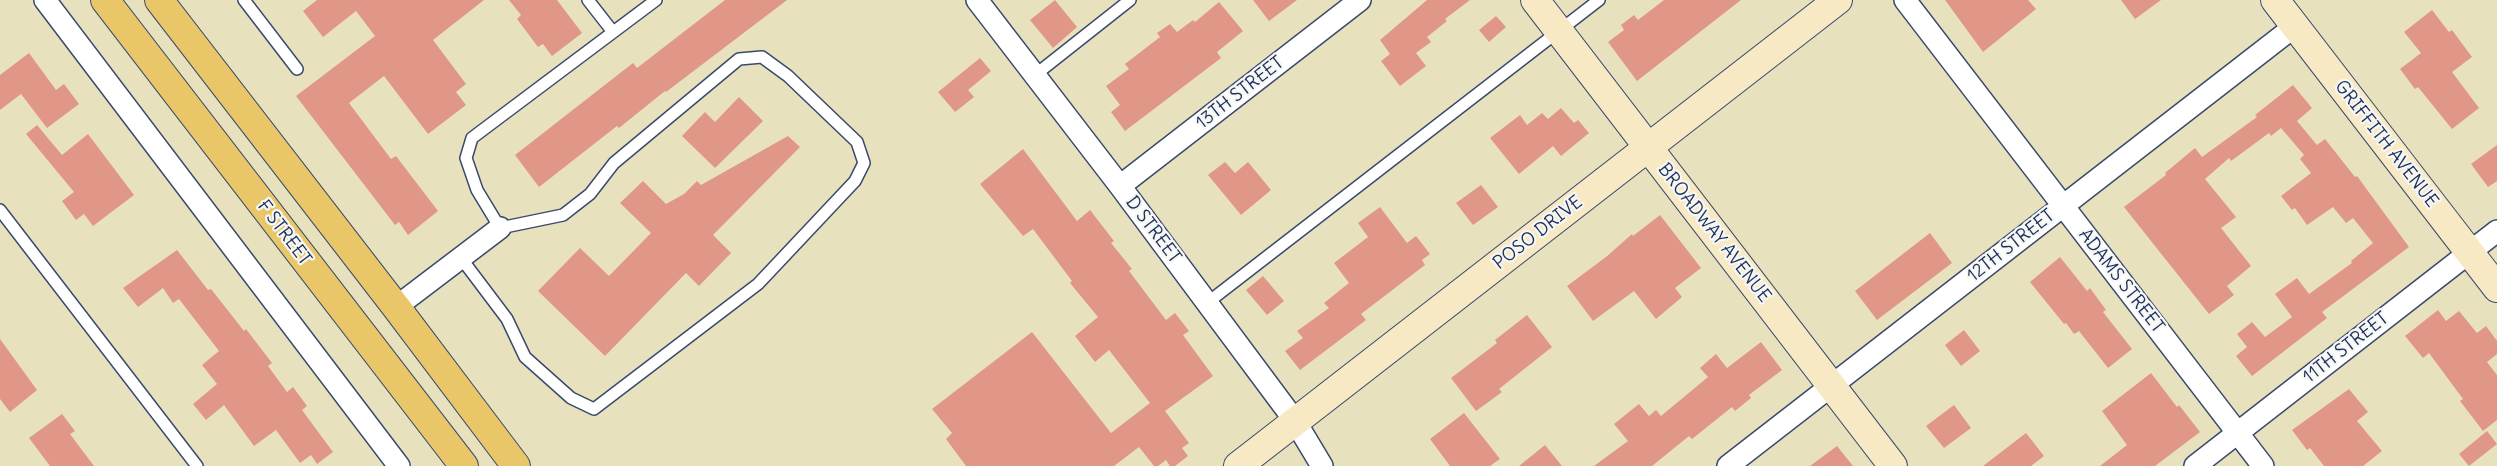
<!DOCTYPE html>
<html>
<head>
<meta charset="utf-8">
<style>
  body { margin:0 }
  canvas { display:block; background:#e8e1be }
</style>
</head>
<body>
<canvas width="2497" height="466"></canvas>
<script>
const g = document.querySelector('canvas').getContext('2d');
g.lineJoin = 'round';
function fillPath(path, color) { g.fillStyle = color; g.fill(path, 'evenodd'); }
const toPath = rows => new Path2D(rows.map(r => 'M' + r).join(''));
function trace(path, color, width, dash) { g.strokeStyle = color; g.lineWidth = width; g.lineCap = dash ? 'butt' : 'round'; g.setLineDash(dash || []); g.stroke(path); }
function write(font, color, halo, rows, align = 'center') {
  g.font = font + ' Delius,sans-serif'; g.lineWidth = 4.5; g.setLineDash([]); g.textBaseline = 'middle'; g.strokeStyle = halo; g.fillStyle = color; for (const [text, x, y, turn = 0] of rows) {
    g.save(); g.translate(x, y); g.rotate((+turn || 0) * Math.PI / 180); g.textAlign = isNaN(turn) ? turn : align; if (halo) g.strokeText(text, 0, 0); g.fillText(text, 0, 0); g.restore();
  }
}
fillPath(toPath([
  [317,0,484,0,433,40,466,84,456,92,466,105,428,134,384,76,349,103,391,159,396,156,438,211,408,235,399,222,395,225,296,96,375,36,356,11,323,37,303,11],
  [509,0,557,0,582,33,552,56,543,44,538,47,517,19,521,15],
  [725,0,787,0,666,92,665,91,619,128,617,126,539,187,515,155,633,63,637,68],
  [1055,0,1077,27,1053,48,1030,20],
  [1253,0,1297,0,1269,21],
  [1427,0,1470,0,1445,19,1447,21,1427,37,1431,42,1416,53,1426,66,1400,86,1381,61,1390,54,1380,40],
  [1664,0,1741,0,1637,81,1608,42,1624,30,1621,25,1634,15,1638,20],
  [1945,0,2028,0,2036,9,1983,52],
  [2121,0,2161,0,2135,19],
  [1219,2,1243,31,1217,52,1221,58,1125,131,1111,112,1120,105,1106,86,1129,69,1125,64,1160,37,1157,33,1170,24,1177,32,1193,20,1195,22],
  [2432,10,2449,32,2452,30,2472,57,2452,72,2479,108,2452,129,2418,87,2415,89,2400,69,2421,53,2404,32],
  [1496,16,1506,27,1489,42,1479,30],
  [29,53,56,90,64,84,79,104,47,128,21,94,0,110,0,75],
  [980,58,991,71,968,90,974,97,955,112,938,92],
  [2293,85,2312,108,2297,121,2317,145,2325,139,2355,177,2357,176,2409,247,2322,312,2327,318,2252,376,2236,356,2247,347,2237,334,2252,322,2265,337,2292,317,2275,294,2297,278,2309,294,2352,263,2351,261,2373,243,2353,218,2346,223,2333,207,2307,225,2295,208,2292,210,2281,196,2311,173,2300,159,2304,155,2281,128,2271,136,2269,133,2231,161,2229,158,2205,179,2236,217,2221,228,2251,266,2227,286,2234,295,2209,314,2124,207,2166,175,2165,173,2195,148,2202,157,2257,117,2255,115],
  [739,97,763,121,715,168,682,136,705,112,715,122],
  [1561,108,1574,123,1578,120,1589,133,1561,156,1553,146,1519,174,1490,138,1520,115,1527,125,1542,113,1548,119],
  [37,125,62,155,88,134,134,195,93,226,84,214,76,220,62,201,74,192,26,134],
  [788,136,800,147,713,235,731,253,699,286,686,273,605,356,538,291,580,248,609,276,651,233,620,203,643,181,666,204,684,194,697,181,701,185],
  [2497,145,2497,181,2488,187,2471,164],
  [1023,149,1077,221,1090,210,1114,241,1111,243,1132,269,1129,271,1166,320,1175,313,1189,331,1183,335,1213,376,1165,411,1189,443,1182,448,1188,456,1175,466,1170,466,1166,460,1158,466,1154,466,1139,447,1114,466,966,466,946,439,952,433,932,409,1032,332,1111,433,1150,403,1109,350,1095,362,1075,336,1098,317,1070,283,1072,281,1033,229,1023,236,980,184],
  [1225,162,1235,173,1248,162,1271,190,1241,215,1208,175],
  [1481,185,1498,207,1473,225,1456,203],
  [1380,207,1407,243,1416,236,1430,254,1422,260,1425,265,1361,314,1366,320,1300,370,1285,351,1303,338,1297,331,1329,308,1324,303,1349,283,1334,263,1368,237,1358,223],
  [1660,215,1701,268,1675,288,1682,297,1656,319,1634,291,1593,321,1567,286,1606,257,1632,234,1633,236],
  [1930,233,1952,263,1877,320,1855,291],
  [177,250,208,290,211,289,244,331,246,329,272,363,268,366,287,392,293,387,307,406,302,410,333,452,317,464,311,455,300,463,276,430,254,446,224,405,206,420,193,404,217,384,202,365,219,351,179,299,173,303,163,288,138,307,123,288],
  [2060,257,2087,291,2090,288,2106,310,2103,312,2132,349,2108,368,2079,331,2074,334,2066,323,2064,324,2030,282],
  [1263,276,1284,301,1267,315,1246,290],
  [2438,310,2446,321,2459,311,2477,333,2486,326,2497,341,2497,354,2487,362,2497,375,2497,420,2483,431,2460,401,2463,399,2429,353,2423,358,2405,336],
  [1527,315,1552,347,1499,389,1502,392,1476,411,1451,378,1497,343,1495,340],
  [1964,330,1980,351,1961,366,1945,345],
  [0,339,37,390,10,412,0,399],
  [1761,342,1782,370,1749,395,1751,398,1735,411,1732,407,1692,439,1689,436,1652,466,1594,466,1628,441,1614,424,1639,404,1649,416,1656,410,1661,416,1708,377,1700,368,1716,354,1727,368],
  [2151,373,2177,407,2179,405,2200,432,2155,466,2100,466,2127,445,2102,411],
  [2349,389,2368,412,2357,421,2382,451,2363,466,2324,466,2310,448,2307,450,2292,430],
  [1954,405,1971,428,1944,448,1926,426],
  [1464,413,1500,459,1490,466,1450,466,1430,439],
  [62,414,75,431,70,434,94,466,50,466,29,438],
  [2487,431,2497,444,2469,466,2459,454],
  [2026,433,2044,456,2031,466,1983,466],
  [1545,445,1562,466,1519,466],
  [1837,446,1853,466,1810,466]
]), '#e19787');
const lane = toPath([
  [244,0,297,69],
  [588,0,613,32],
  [1035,75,1130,0],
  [0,210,197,466],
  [461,258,507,319,525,357,571,398,594,409,758,284,855,181,864,163,857,142,788,76,762,57,739,59,614,163,590,194,563,215,500,228,477,190,466,158,472,138,656,0],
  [1207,303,1599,0]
]);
const street = toPath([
  [45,0,399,466],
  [977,0,1120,186,1295,421,1322,466],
  [1905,0,2263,466],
  [1120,186,1360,0],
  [396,307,500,228],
  [1728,466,2295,26],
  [2195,466,2497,231]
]);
const secondary = toPath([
  [1535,0,1893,466],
  [2275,0,2497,288],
  [1238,466,1838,0]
]);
const primary = toPath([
  [105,0,464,466],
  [159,0,396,307,516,466]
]);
trace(lane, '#3a4a6c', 14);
trace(street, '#3a4a6c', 24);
trace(secondary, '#3a4a6c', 30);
trace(primary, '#3a4a6c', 30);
trace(lane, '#fff', 11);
trace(street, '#fff', 21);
trace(secondary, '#f6e9c3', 28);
trace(primary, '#e9c769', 28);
write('18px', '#1b2f5e', '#f6f6f2', [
  ["13TH STREET",1240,93,-38],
  ["GRIFFITH AVENUE",2386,144,52],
  ["D STREET",1153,230,53],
  ["F STREET",284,233,53],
  ["POSO DRIVE",1538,233,-38],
  ["BROADWAY AVENUE",1714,233,52],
  ["12TH STREET",2011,246,-38],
  ["ADAMS STREET",2121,281,52],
  ["11TH STREET",2346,348,-38]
]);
</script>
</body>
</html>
